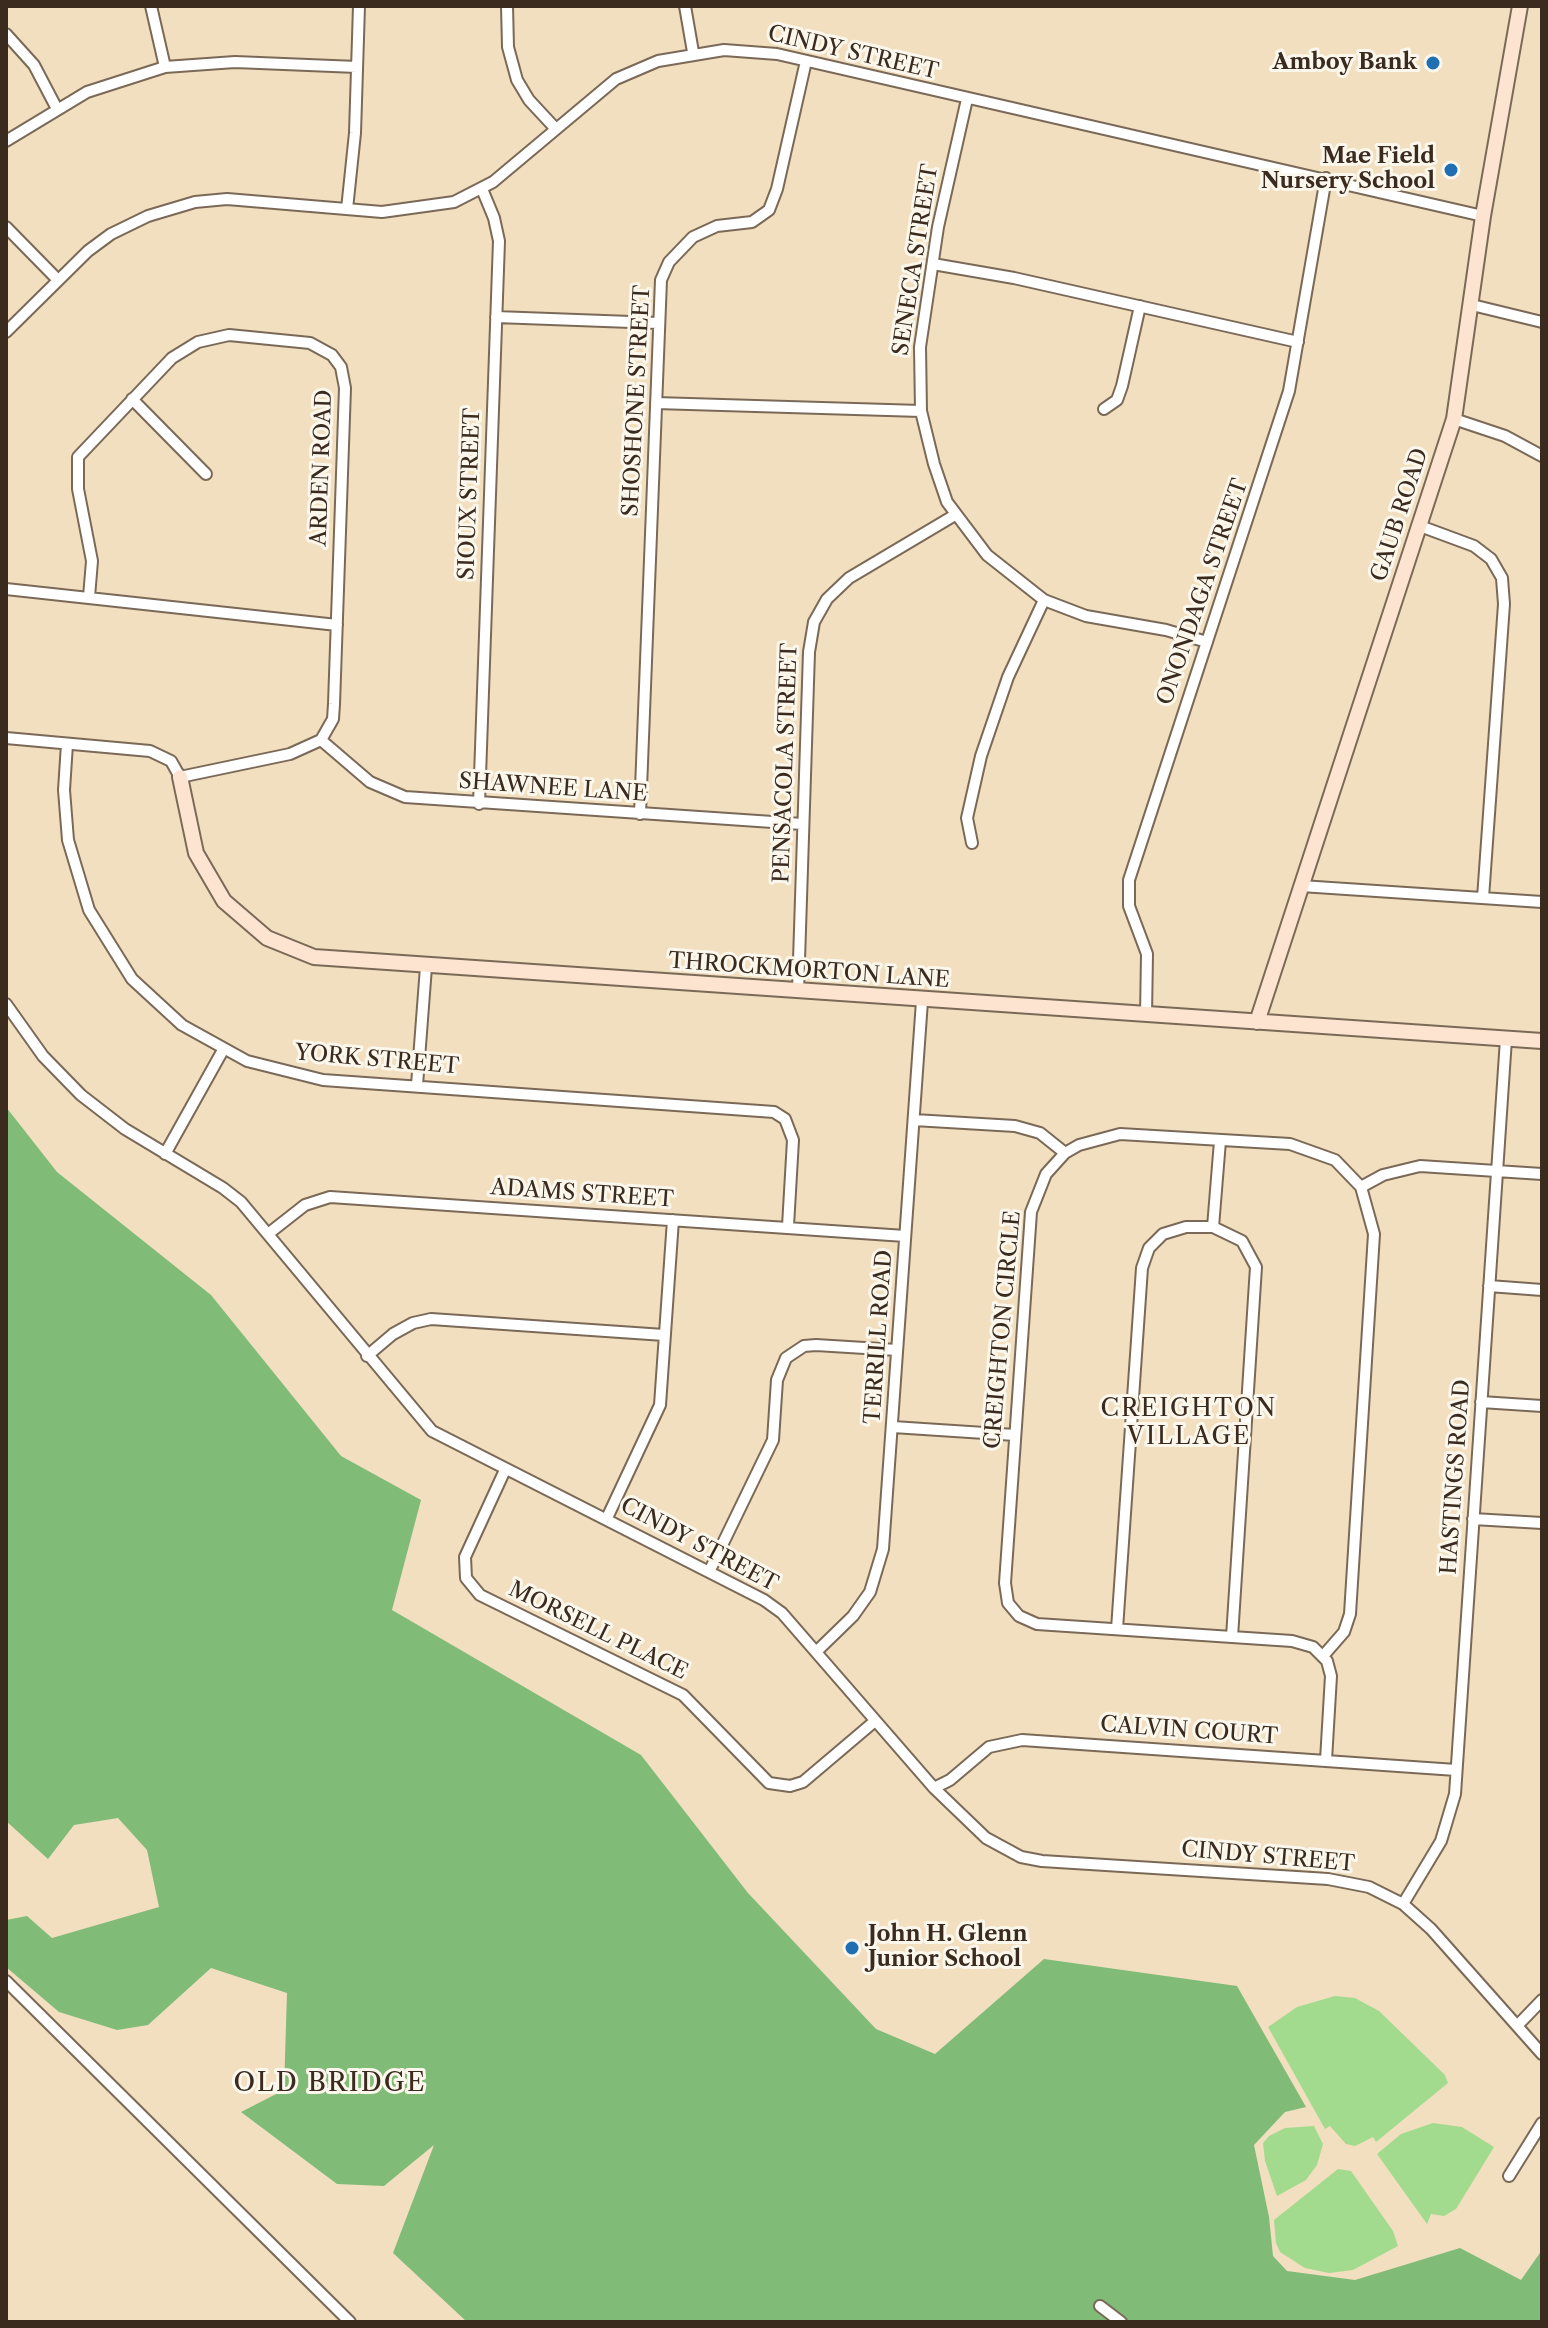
<!DOCTYPE html>
<html>
<head>
<meta charset="utf-8">
<style>
  body { margin:0 }
  #map { position:relative; width:1548px; height:2328px; overflow:hidden; background:#f1dfc0; font-family:"Libre Caslon Text",serif }
  canvas { display:block }
  .frame { position:absolute; inset:0; border:8px solid #3b2a1e; pointer-events:none }
</style>
</head>
<body>
<div id="map">
<canvas width="1548" height="2328"></canvas>
<div class="frame"></div>
</div>
<script>
const g = document.querySelector('canvas').getContext('2d');
g.lineJoin = 'round';
function fillPath(path, color) { g.fillStyle = color; g.fill(path, 'evenodd'); }
const toPath = rows => new Path2D(rows.map(r => 'M' + r).join(''));
function trace(path, color, width, dash) { g.strokeStyle = color; g.lineWidth = width; g.lineCap = dash ? 'butt' : 'round'; g.setLineDash(dash || []); g.stroke(path); }
function write(font, color, halo, rows, align = 'center') {
  g.font = font + ' "Libre Caslon Text",serif'; g.lineWidth = 6; g.setLineDash([]); g.textBaseline = 'middle'; g.strokeStyle = halo; g.fillStyle = color; for (const [text, x, y, turn = 0] of rows) {
    g.save(); g.translate(x, y); g.rotate((+turn || 0) * Math.PI / 180); g.textAlign = isNaN(turn) ? turn : align; if (halo) g.strokeText(text, 0, 0); g.fillText(text, 0, 0); g.restore();
  }
}
fillPath(toPath([
  [1335,1996,1355,1998,1379,2011,1445,2075,1448,2083,1376,2142,1373,2137,1355,2146,1346,2144,1330,2126,1325,2129,1268,2027,1297,2007],
  [1433,2123,1462,2127,1494,2147,1456,2209,1444,2216,1431,2214,1427,2224,1377,2154,1401,2134],
  [1314,2126,1323,2144,1317,2165,1306,2180,1277,2196,1265,2161,1263,2143,1269,2136,1285,2128],
  [1338,2169,1351,2171,1393,2231,1398,2246,1353,2270,1329,2273,1305,2268,1280,2252,1276,2243,1274,2220]
]), '#a2db8d');
fillPath(toPath([
  [6,1107,57,1172,211,1295,341,1456,421,1500,392,1610,641,1755,748,1893,876,2029,935,2054,1044,1959,1237,1986,1306,2107,1285,2112,1254,2145,1269,2217,1273,2256,1287,2271,1355,2280,1460,2248,1521,2280,1542,2250,1542,2322,467,2322,393,2253,434,2145,384,2186,337,2184,241,2112,284,2090,287,1993,211,1968,148,2025,117,2030,59,2012,6,1967,6,1920,27,1916,52,1938,159,1907,147,1850,118,1818,74,1825,48,1859,6,1821]
]), '#81bb78');
const street = toPath([
  [151,6,165,67],
  [507,6,508,47,517,80,529,100,555,128],
  [685,6,693,52],
  [6,34,34,65,56,107],
  [967,99,938,227,920,347,921,411,934,464,947,502,987,555,1044,600,1086,616,1166,630,1207,642],
  [6,141,87,92,165,67,235,62,357,67],
  [347,209,355,133,359,6],
  [6,227,57,279],
  [933,264,1014,278,1298,342],
  [1472,305,1542,322],
  [496,317,658,323],
  [6,332,88,251,111,234,148,216,195,202,227,199,382,212,454,202,493,182,616,79,658,61,724,50,777,54,1483,216],
  [132,399,206,474],
  [656,403,921,411],
  [1104,409,1117,400,1122,386,1140,306],
  [1454,419,1505,436,1542,456],
  [1420,526,1474,546,1491,559,1502,578,1504,604,1483,898],
  [6,589,337,625],
  [6,738,150,751,171,761,180,777,290,754,321,740,333,719,334,704,345,388,341,367,332,355,310,343,229,335,198,342,172,358,78,457,78,489,92,561,89,597],
  [321,740,370,782,405,797,802,824],
  [67,744,64,790,68,840,89,910,132,979,182,1025,247,1061,323,1080,774,1112,785,1119,793,1140,788,1226],
  [479,804,499,241,494,218,482,189],
  [640,814,661,280,669,262,693,237,717,226,752,222,769,210,777,189,806,61],
  [972,843,967,818,981,756,1008,677,1044,600],
  [1301,886,1542,902],
  [798,991,809,652,814,622,827,599,849,578,955,515],
  [6,1004,43,1056,81,1095,125,1129,223,1188,241,1202,432,1431,764,1600,782,1613,934,1788,986,1838,1021,1857,1042,1861,1328,1879,1369,1887,1403,1904,1431,1929,1542,2054],
  [1146,1015,1147,954,1129,906,1129,880,1289,391,1326,178],
  [417,1085,426,967],
  [914,1120,1015,1126,1040,1133,1065,1153],
  [165,1154,223,1050],
  [1361,1187,1383,1175,1420,1166,1542,1174],
  [1213,1227,1220,1141],
  [268,1234,305,1205,330,1197,905,1236],
  [1489,1286,1542,1290],
  [367,1356,393,1334,413,1323,431,1319,664,1335],
  [1481,1402,1542,1406],
  [893,1427,1015,1435],
  [505,1470,465,1557,466,1578,480,1595,683,1695,769,1783,790,1786,803,1782,875,1721],
  [607,1518,660,1405,673,1220],
  [1473,1519,1542,1523],
  [710,1570,773,1440,777,1380,786,1358,804,1346,816,1345,897,1350],
  [1117,1629,1142,1268,1149,1248,1163,1234,1186,1227,1213,1227,1242,1241,1256,1267,1232,1637],
  [816,1652,853,1616,870,1592,883,1549,922,1001],
  [1323,1656,1344,1632,1350,1614,1374,1234,1361,1187,1335,1160,1290,1144,1120,1134,1079,1145,1065,1153,1046,1174,1031,1212,1005,1583,1008,1603,1019,1616,1037,1624,1292,1641,1313,1647,1327,1661,1331,1676,1326,1760],
  [934,1788,950,1780,989,1747,1022,1740,1456,1770],
  [1403,1904,1441,1841,1455,1794,1506,1039],
  [6,1981,350,2322],
  [1517,2026,1542,2000],
  [1509,2176,1542,2123],
  [1100,2306,1121,2322]
]);
const secondary = toPath([
  [180,777,196,853,224,901,267,938,314,957,1542,1041],
  [1257,1022,1454,419,1483,216,1520,6]
]);
trace(street, '#7b6957', 14);
trace(secondary, '#7b6957', 18);
trace(street, '#fff', 10);
trace(secondary, '#fde4d1', 14);
for (const [x, y, r, color] of [
  [1433,63,8,"#1f6fb2"],
  [1451,170,8,"#1f6fb2"],
  [852,1948,8,"#1f6fb2"]
]) { const dot = new Path2D(); dot.arc(x, y, r, 0, 2 * Math.PI); g.fillStyle = color; g.fill(dot); trace(dot, '#fbf7ec', 3); }
write('22px', '#3b2a1e', '#fbf7ec', [
  ["CINDY STREET",853,53,13],
  ["SENECA STREET",916,260,-81],
  ["SHOSHONE STREET",637,401,-87],
  ["ARDEN ROAD",322,468,-88],
  ["SIOUX STREET",470,494,-88],
  ["GAUB ROAD",1400,515,-72],
  ["ONONDAGA STREET",1203,592,-71],
  ["PENSACOLA STREET",786,763,-88],
  ["SHAWNEE LANE",553,788,4],
  ["THROCKMORTON LANE",809,971,4],
  ["YORK STREET",377,1060,5],
  ["ADAMS STREET",582,1194,4],
  ["CREIGHTON CIRCLE",1003,1330,-85],
  ["TERRILL ROAD",879,1337,-86],
  ["HASTINGS ROAD",1456,1477,-86],
  ["CINDY STREET",699,1545,28],
  ["MORSELL PLACE",598,1631,26],
  ["CALVIN COURT",1189,1731,4],
  ["CINDY STREET",1268,1857,5]
]);
write('bold 22px', '#3b2a1e', '#fbf7ec', [
  ["Amboy Bank",1417,63],
  ["Mae Field",1435,157],
  ["Nursery School",1435,182],
  ["John H. Glenn",868,1935,"left"],
  ["Junior School",868,1960,"left"]
], 'right');
g.letterSpacing = '2px';
write('24px', '#3b2a1e', '#fbf7ec', [
  ["CREIGHTON",1189,1409],
  ["VILLAGE",1189,1437]
]);
g.letterSpacing = '0px';
g.letterSpacing = '2px';
write('26px', '#3b2a1e', '#fbf7ec', [
  ["OLD BRIDGE",330,2083]
]);
g.letterSpacing = '0px';
</script>
</body>
</html>
